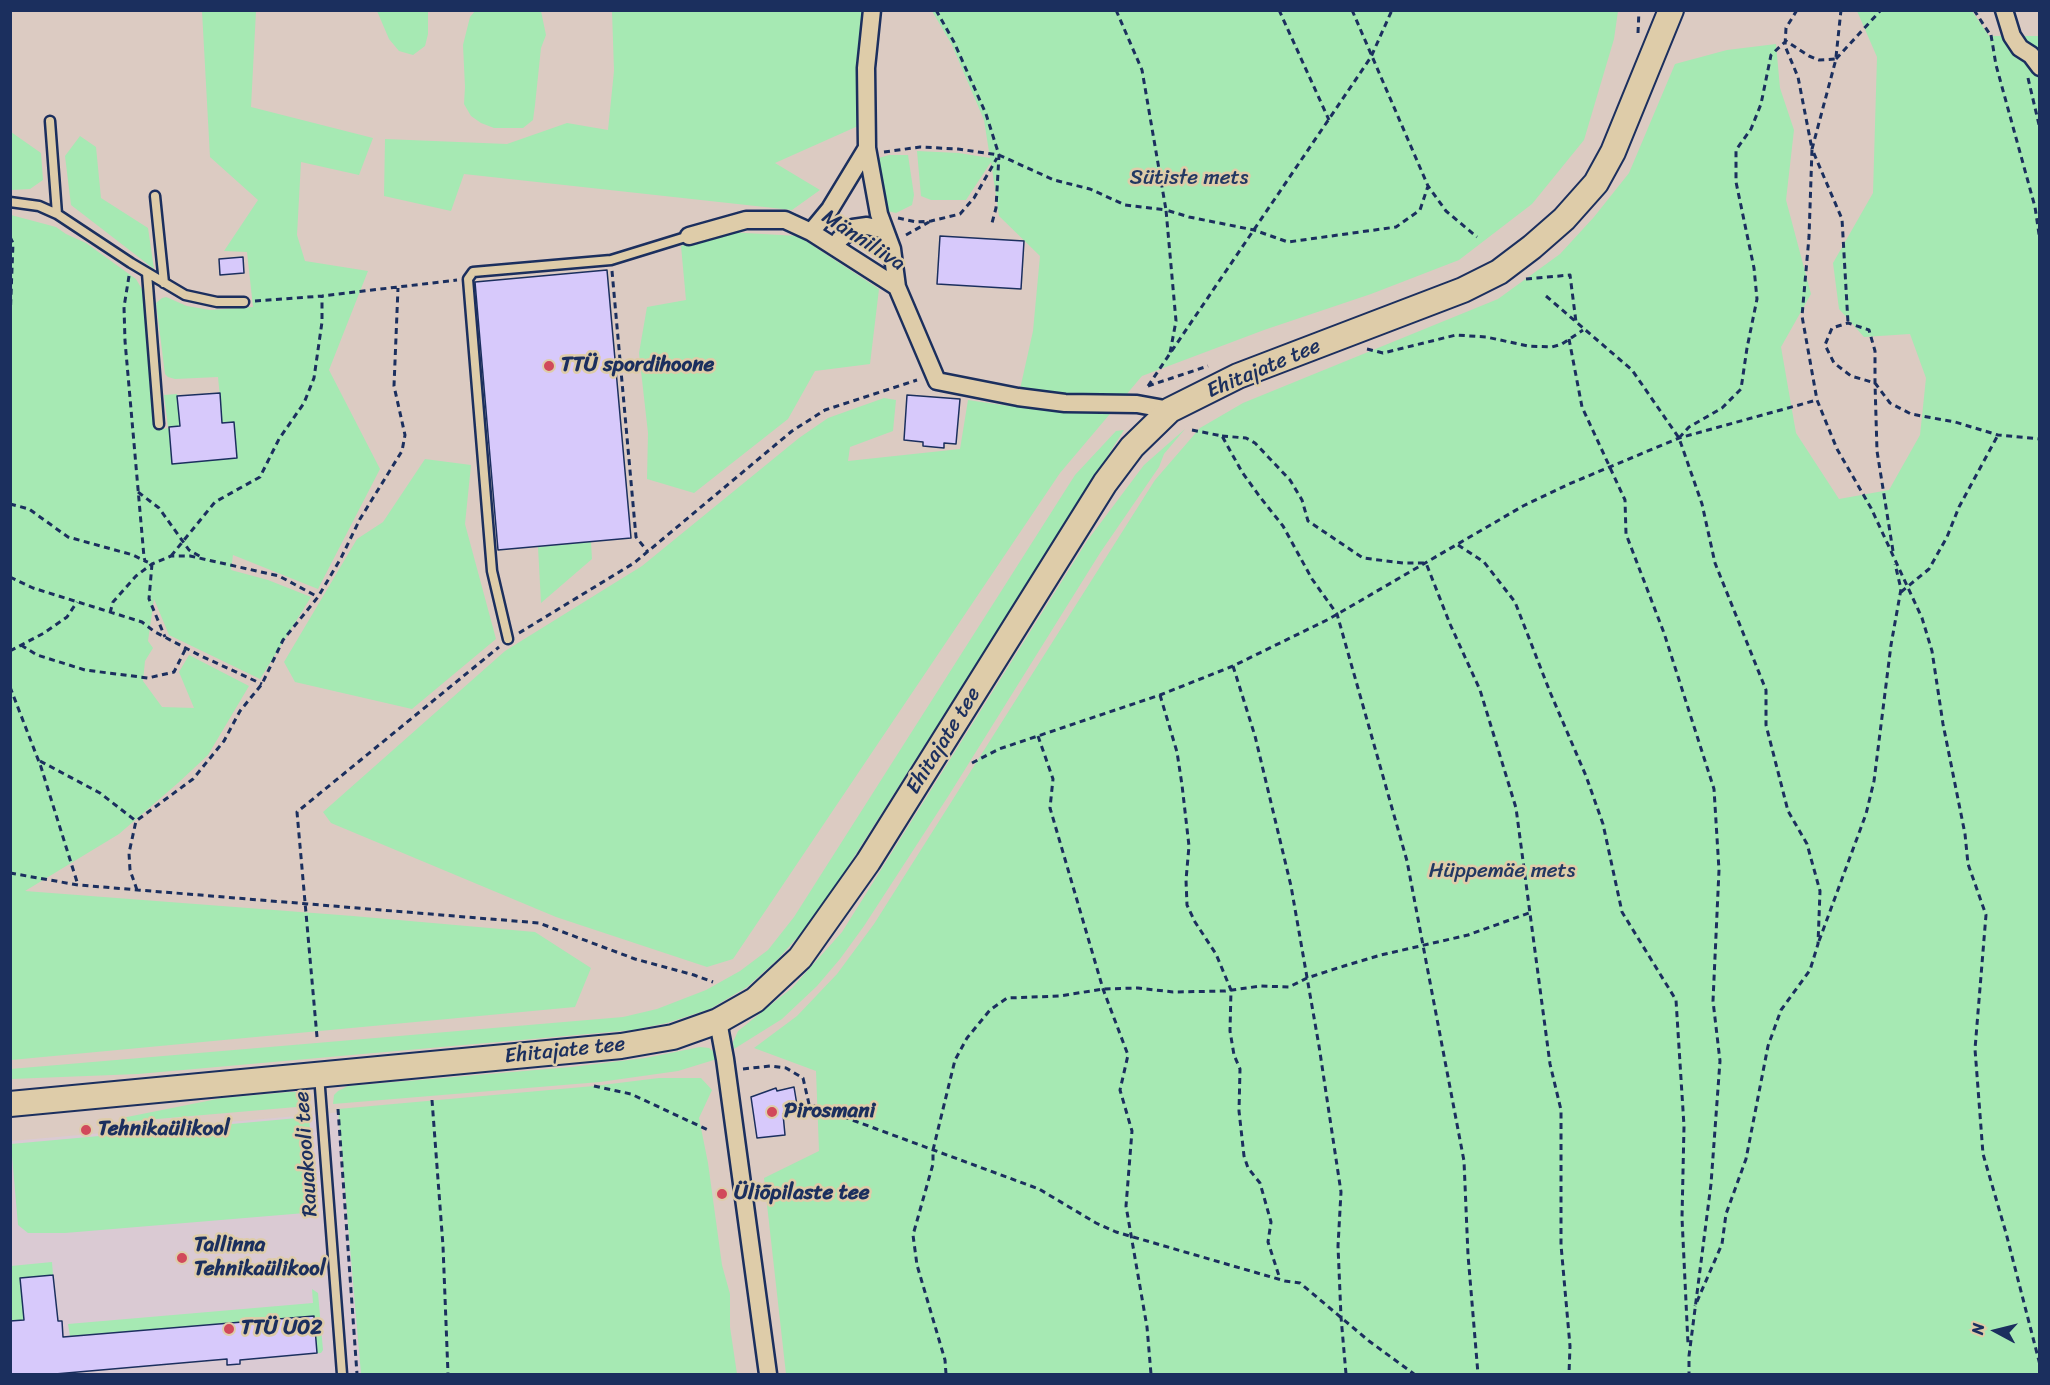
<!DOCTYPE html>
<html>
<head>
<meta charset="utf-8">
<style>
  body { margin:0 }
  #map { position:relative; width:2050px; height:1385px; overflow:hidden; background:#dccbc2; font-family:Sriracha,sans-serif }
  canvas { display:block }
  .frame { position:absolute; inset:0; border:12px solid #1b2f5e; pointer-events:none }
  .north { position:absolute; left:1966px; top:1301px; width:60px; height:60px; -webkit-text-stroke:4px #decca9; paint-order:stroke; rotate:277deg; font-size:16px; font-weight:700; line-height:24px; text-align:center; color:#1b2f5e }
  .north::after { content:''; display:block; margin:auto; width:21px; height:27px; background:#1b2f5e; clip-path:polygon(50% 0,100% 100%,50% 72%,0 100%) }
</style>
</head>
<body>
<div id="map">
<canvas width="2050" height="1385"></canvas>
<div class="frame"></div>
<div class="north">N</div>
</div>
<script>
const g = document.querySelector('canvas').getContext('2d');
g.lineJoin = 'round';
function fillPath(path, color) { g.fillStyle = color; g.fill(path, 'evenodd'); }
const toPath = rows => new Path2D(rows.map(r => 'M' + r).join(''));
function trace(path, color, width, dash) { g.strokeStyle = color; g.lineWidth = width; g.lineCap = dash ? 'butt' : 'round'; g.setLineDash(dash || []); g.stroke(path); }
function write(font, color, halo, rows, align = 'center') {
  g.font = font + ' Sriracha,sans-serif'; g.lineWidth = 5; g.setLineDash([]); g.textBaseline = 'middle'; g.strokeStyle = halo; g.fillStyle = color; for (const [text, x, y, turn = 0] of rows) {
    g.save(); g.translate(x, y); g.rotate((+turn || 0) * Math.PI / 180); g.textAlign = isNaN(turn) ? turn : align; if (halo) g.strokeText(text, 0, 0); g.fillText(text, 0, 0); g.restore();
  }
}
fillPath(toPath([
  [343,1112,363,1374,11,1374,11,1141]
]), '#dacad3');
fillPath(toPath([
  [202,11,256,11,251,107,373,138,359,175,301,162,297,235,305,261,368,271,329,370,380,469,318,589,233,555,231,570,268,580,311,597,260,679,169,635,154,599,148,641,153,648,145,661,143,681,162,707,194,708,179,672,189,655,249,686,208,755,178,783,119,834,25,891,353,916,535,932,591,968,575,1007,11,1060,11,215,56,227,66,234,86,243,136,279,143,291,155,430,169,428,236,458,233,422,168,427,164,395,177,394,179,412,221,408,218,377,175,379,168,377,165,374,156,303,162,298,166,297,187,306,210,310,253,307,247,252,224,251,258,200,210,157],
  [377,11,428,11,428,34,425,46,413,55,399,51,389,39],
  [475,11,541,11,546,35,541,48,535,105,533,120,523,128,494,128,481,123,471,116,464,104,465,87,463,45,470,17],
  [612,11,864,11,858,126,775,163,820,190,792,210,464,174,451,211,384,196,385,139,507,144,567,123,608,130,614,71],
  [932,11,1618,11,1614,39,1584,140,1532,204,1459,260,1371,294,1264,330,1142,376,1060,473,733,959,707,967,556,917,331,823,323,812,505,651,642,566,799,438,828,418,884,398,896,400,893,431,850,447,848,461,960,449,968,400,1016,407,1033,331,1040,256,999,216,991,162,966,200,931,200,921,196,917,151,959,153,990,158,984,120,952,45],
  [1857,11,1972,11,1989,36,2039,36,2039,1374,786,1374,764,1178,819,1151,816,1071,754,1048,797,1016,837,974,874,924,1155,480,1200,428,1243,403,1498,299,1560,254,1594,217,1629,173,1675,64,1727,50,1776,44,1780,88,1794,130,1786,200,1811,294,1781,347,1796,433,1839,499,1889,490,1920,435,1926,378,1910,334,1864,337,1839,309,1833,263,1873,193,1877,57],
  [11,132,41,153,43,180,30,189,11,190],
  [80,136,96,147,101,198,148,228,154,269,71,205,65,156],
  [889,155,908,155,914,195,912,205,896,213,879,209,872,160],
  [728,232,798,236,879,289,870,364,815,371,788,419,694,493,647,479,648,433,639,353,647,307,686,300,681,246],
  [1185,429,1164,454,1159,467,1100,553,949,795,864,926,840,959,817,986,782,1019,734,1049,733,1042,738,1031,792,988,842,932,1087,541,1144,465],
  [1124,430,828,898,804,930,778,959,747,987,710,1009,667,1023,633,1030,138,1074,11,1079,10,1069,623,1017,657,1009,706,990,740,971,768,950,794,917,1075,475,1116,431],
  [425,459,471,465,465,524,496,639,412,709,295,682,284,662,357,539,383,522],
  [591,542,592,559,541,603,538,547],
  [700,1047,709,1048,714,1052,717,1059,678,1071,600,1082,333,1104,334,1095,338,1091,348,1086,571,1067,645,1058],
  [659,1078,701,1078,712,1090,699,1118,708,1163,722,1265,730,1294,730,1327,737,1374,361,1374,338,1109,594,1086],
  [290,1092,299,1092,305,1096,308,1106,122,1122,122,1118,222,1098],
  [309,1117,317,1212,65,1233,28,1233,18,1225,11,1144],
  [52,1262,53,1275,20,1278,24,1320,11,1321,11,1266],
  [312,1289,318,1293,323,1350,321,1353,317,1353,313,1316,70,1336,68,1324,313,1303]
]), '#a6e9b3');
const building = toPath([
  [940,236,1024,241,1021,289,937,284,940,236],
  [243,257,244,273,220,275,219,259,243,257],
  [607,270,631,538,498,550,475,282,607,270],
  [220,393,222,423,234,422,237,458,172,464,169,427,180,426,177,396,220,393],
  [907,395,960,399,956,444,944,443,944,448,923,446,923,442,904,440,907,395],
  [794,1087,798,1111,783,1114,785,1135,757,1138,751,1097,776,1088,777,1091,794,1087],
  [53,1275,58,1321,62,1321,63,1337,314,1316,317,1353,240,1360,240,1364,227,1365,227,1359,55,1374,10,1374,10,1321,24,1320,20,1278,53,1275]
]);
fillPath(building, '#d7c9fb');
trace(building, '#1b2f5e', 1.5);
const lane = toPath([
  [50,121,57,214],
  [155,196,164,283],
  [10,202,39,206,57,214,131,263,185,295,217,302,244,302],
  [147,273,159,424],
  [508,639,492,571,468,279,473,272,611,260,689,236],
  [319,1075,342,1374]
]);
const street = toPath([
  [872,10,866,68,867,148,879,214,892,249,897,287],
  [2004,10,2012,36,2020,48,2031,55,2040,67],
  [811,232,830,209,867,148],
  [689,236,746,220,785,220,811,232,897,287,937,381,1018,397,1065,403,1137,404,1170,410],
  [835,247,840,239,853,228,867,226,885,230],
  [718,1021,725,1059,768,1374]
]);
const secondary = toPath([
  [10,1104,621,1046,673,1037,718,1021,755,1000,800,958,868,862,1105,483,1132,447,1170,410,1238,376,1463,290,1499,272,1532,247,1564,219,1596,183,1613,152,1671,10]
]);
trace(lane, '#1b2f5e', 13);
trace(street, '#1b2f5e', 21);
trace(secondary, '#1b2f5e', 28);
trace(toPath([
  [936,10,954,42,986,114,999,155,996,208,992,223],
  [1116,10,1142,70,1166,210,1189,217,1254,230,1288,242,1396,227,1420,210,1428,186],
  [1279,10,1329,120],
  [1352,10,1428,186,1446,211,1477,237],
  [1797,10,1786,28,1785,46,1798,77,1812,149,1809,237,1802,316,1817,400,1837,449,1871,508,1922,618,1932,651,1943,724,1965,834,1968,864,1986,915,1975,1049,1983,1154,2006,1233,2040,1365],
  [1974,10,1991,36],
  [1638,33,1639,10],
  [1991,35,1996,65,2035,207,2040,241],
  [1836,57,1841,10],
  [1836,59,1881,10],
  [2028,78,2040,129],
  [884,152,920,147,958,149,999,155,1054,180,1090,189,1125,205,1166,210,1176,321,1170,353],
  [898,218,916,222,931,221,960,214,974,198,997,158],
  [906,235,929,222],
  [10,237,13,243,10,321],
  [612,271,636,537,648,552],
  [129,276,124,307,125,341,144,557,145,561,152,564,149,599,165,637],
  [1526,279,1570,275,1576,322],
  [1546,296,1632,370,1679,438,1702,504,1715,563,1766,690,1766,725,1788,811,1807,844,1820,891,1818,944,1810,970,1781,1010,1768,1046,1746,1159,1726,1214,1722,1244,1695,1306],
  [255,301,322,296,457,280],
  [1569,339,1582,407,1625,500,1626,534,1664,633,1714,789,1719,870,1713,1001,1720,1061,1711,1184,1689,1356,1689,1374],
  [1367,349,1383,353,1456,335,1486,337,1528,346,1552,347,1562,344,1583,330],
  [1148,386,1208,366],
  [1148,386,1371,57,1392,10],
  [1192,430,1222,436,1242,472,1260,497,1283,526,1312,579,1337,614,1407,861,1464,1161,1468,1255,1478,1374],
  [1222,436,1246,438,1255,443,1290,480,1302,500,1308,521,1363,558,1403,563,1426,563,1450,624,1480,690,1516,808,1550,1064,1561,1110,1561,1245,1570,1346,1569,1374],
  [1679,438,1689,427,1722,408,1741,389,1747,348,1757,299,1754,268,1736,182,1736,150,1751,129,1761,104,1771,55,1786,41,1809,56,1819,60,1836,59,1812,149,1842,219,1848,323],
  [138,492,159,508,189,550,203,558],
  [10,504,29,509,68,537,133,555,145,561],
  [1458,545,1484,562,1515,602,1550,692,1586,776,1603,824,1622,912,1676,1000,1684,1126,1682,1218,1688,1344],
  [1893,551,1877,451,1875,383,1875,351,1869,330,1848,323,1832,328,1825,345,1834,363,1851,376,1875,383,1890,403,1911,414,1955,422,1998,435,2040,439],
  [171,556,215,502,260,477,279,439,304,403,314,378,322,322,322,296],
  [10,577,33,588,142,622,155,632,199,655,262,684],
  [1901,592,1929,569,1947,537,1959,507,1998,435],
  [110,613,113,602,136,576,152,564,171,556,190,556,279,576,318,597],
  [519,633,634,563,792,431,825,410,917,380],
  [21,645,37,655,85,670,148,678,174,672,186,648],
  [10,651,44,633,67,617,77,602],
  [1233,666,1255,736,1291,886,1319,1046,1341,1192,1338,1246,1341,1317,1346,1374],
  [10,687,41,767,78,885],
  [1160,695,1177,752,1182,785,1189,846,1186,880,1187,905,1195,922,1216,954,1231,990,1230,1031,1234,1055,1240,1069,1239,1111,1244,1156,1248,1168,1260,1183,1271,1222,1268,1242,1280,1279],
  [1038,736,1053,779,1050,808,1103,989,1128,1055,1120,1090,1132,1131,1126,1206,1147,1327,1151,1374],
  [40,761,100,793,136,821],
  [972,763,999,749,1160,695,1233,666,1329,619,1523,506,1569,484,1679,438,1817,400],
  [10,873,78,885,539,923,635,959,694,975,713,982],
  [137,890,130,870,129,853,136,821,193,779,224,741,240,711,262,684,283,640,318,597,341,558,360,519,402,451,405,435,394,386,398,288],
  [1819,941,1866,814,1874,781,1891,645,1901,589,1895,564],
  [317,1037,297,812,499,647],
  [743,1069,770,1066,786,1068,803,1078,809,1104,1039,1189,1096,1223,1116,1232,1285,1281,1300,1283,1369,1341,1414,1374],
  [594,1086,631,1094,708,1130],
  [432,1100,443,1246,448,1374],
  [338,1109,357,1374],
  [946,1374,945,1360,917,1265,913,1235,933,1164,933,1150,955,1060,967,1038,990,1010,1007,998,1060,996,1103,989,1138,988,1173,992,1225,991,1261,986,1289,987,1307,978,1344,966,1381,955,1468,935,1529,913]
]), '#1b2f5e', 3, [6, 4.5]);
trace(lane, '#decca9', 8);
trace(street, '#decca9', 16);
trace(secondary, '#decca9', 24);
for (const [x, y, r, color] of [
  [549,366,6,"#d1495b"],
  [772,1112,6,"#d1495b"],
  [86,1130,6,"#d1495b"],
  [722,1194,6,"#d1495b"],
  [182,1258,6,"#d1495b"],
  [229,1329,6,"#d1495b"]
]) { const dot = new Path2D(); dot.arc(x, y, r, 0, 2 * Math.PI); g.fillStyle = color; g.fill(dot); trace(dot, '#decca9', 2); }
write('21px', '#223862', '#decca9', [
  ["Sütiste mets",1189,179],
  ["Hüppemäe mets",1502,872]
]);
write('21px', '#1b2f5e', '#decca9', [
  ["Männiliiva",863,241,33],
  ["Ehitajate tee",1264,369,-23],
  ["Ehitajate tee",944,741,-58],
  ["Ehitajate tee",565,1051,-6],
  ["Rauakooli tee",307,1154,-94]
]);
write('bold 21px', '#1b2f5e', '#decca9', [
  ["TTÜ spordihoone",561,366],
  ["Pirosmani",784,1112],
  ["Tehnikaülikool",98,1130],
  ["Üliõpilaste tee",734,1194],
  ["Tallinna",194,1246],
  ["Tehnikaülikool",194,1270],
  ["TTÜ U02",241,1329]
], 'left');
</script>
</body>
</html>
